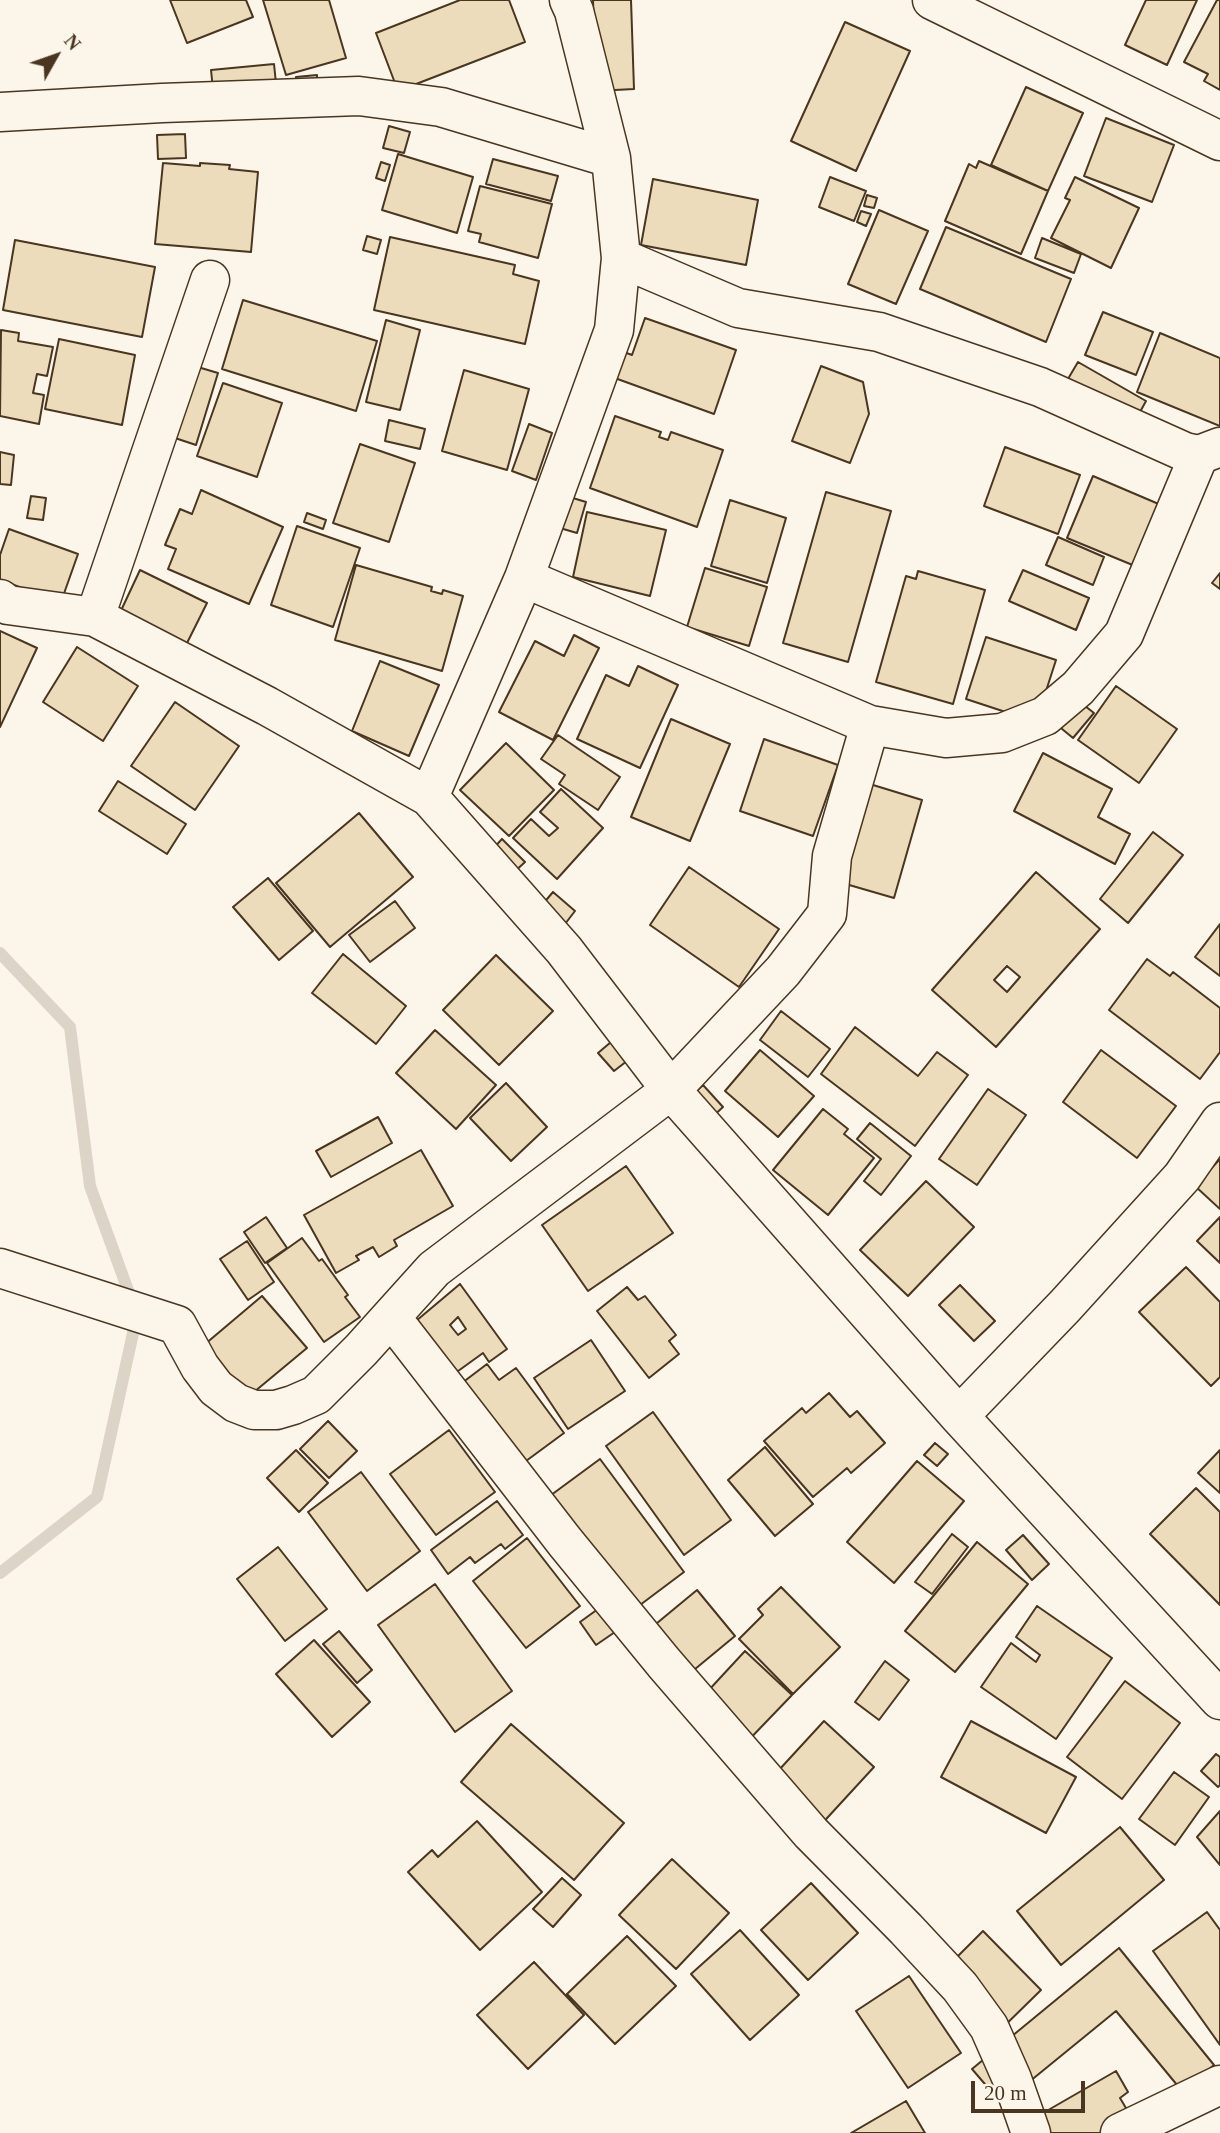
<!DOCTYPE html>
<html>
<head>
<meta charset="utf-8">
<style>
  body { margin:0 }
  #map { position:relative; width:1220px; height:2133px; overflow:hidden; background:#fbf6e9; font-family:"Times New Roman",serif }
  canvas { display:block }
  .north { position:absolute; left:21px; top:21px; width:70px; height:70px; -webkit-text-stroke:5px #fbf6e9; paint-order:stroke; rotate:50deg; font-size:19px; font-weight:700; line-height:28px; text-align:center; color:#4a3520 }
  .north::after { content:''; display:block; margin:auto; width:24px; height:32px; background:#4a3520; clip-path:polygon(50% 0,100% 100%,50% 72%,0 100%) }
  .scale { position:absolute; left:971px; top:2081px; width:114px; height:32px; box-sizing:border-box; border:4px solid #4a3520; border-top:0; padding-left:9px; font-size:21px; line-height:24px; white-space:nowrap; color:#4a3520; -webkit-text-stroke:5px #fbf6e9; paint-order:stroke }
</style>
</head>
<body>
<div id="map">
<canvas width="1220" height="2133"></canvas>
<div class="north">N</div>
<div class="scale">20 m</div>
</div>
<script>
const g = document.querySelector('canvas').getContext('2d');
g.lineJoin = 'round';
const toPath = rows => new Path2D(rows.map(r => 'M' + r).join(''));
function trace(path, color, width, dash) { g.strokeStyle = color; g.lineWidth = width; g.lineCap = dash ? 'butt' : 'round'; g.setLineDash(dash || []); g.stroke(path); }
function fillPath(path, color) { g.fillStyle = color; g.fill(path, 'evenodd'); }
trace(toPath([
  [0,953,70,1027,90,1186,137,1315,97,1497,0,1573]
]), '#dcd4c6', 12);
const building = toPath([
  [170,0,246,0,253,17,187,43,170,0],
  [263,0,329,0,346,58,286,75,263,0],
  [460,0,509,0,525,42,398,91,376,33,460,0],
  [593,0,631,0,634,89,596,91,593,0],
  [1146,0,1197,0,1167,65,1125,45,1146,0],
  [1217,0,1220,0,1220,90,1204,81,1208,74,1184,62,1217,0],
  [845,22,910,51,856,171,791,141,845,22],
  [274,64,277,93,214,99,211,70,274,64],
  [317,75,318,91,296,93,296,77,317,75],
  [1026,87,1083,113,1048,191,991,165,1026,87],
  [1106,118,1174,145,1152,202,1084,176,1106,118],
  [389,126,410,132,404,153,383,148,389,126],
  [185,134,186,158,158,159,157,135,185,134],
  [398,154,473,177,457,233,382,210,398,154],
  [493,159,558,176,551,201,486,184,493,159],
  [979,161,1048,191,1021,254,945,221,969,164,976,168,979,161],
  [381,162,390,165,385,181,376,178,381,162],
  [163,163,200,166,200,163,230,165,229,169,258,172,251,252,155,244,163,163],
  [830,177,866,191,854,221,819,207,830,177],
  [1075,177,1139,208,1111,268,1051,238,1070,200,1065,198,1075,177],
  [653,179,758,200,746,265,641,245,653,179],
  [480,186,552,204,538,258,479,242,481,234,468,231,480,186],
  [867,195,877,198,874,208,864,206,867,195],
  [879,210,928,231,896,304,848,284,879,210],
  [861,211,871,214,866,226,857,222,861,211],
  [946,227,1071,279,1046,342,920,289,946,227],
  [367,236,381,240,377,254,363,250,367,236],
  [390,237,515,265,513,274,539,281,525,344,374,310,390,237],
  [1042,238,1081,254,1074,273,1035,258,1042,238],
  [15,240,155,267,142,337,3,310,15,240],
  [243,300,377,341,356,411,222,369,243,300],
  [1103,312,1153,332,1136,375,1085,355,1103,312],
  [645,318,736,350,714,414,612,377,621,351,632,355,645,318],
  [386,320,420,330,400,410,366,402,386,320],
  [1,330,19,333,18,341,53,347,47,376,37,374,33,393,44,395,39,424,0,416,1,330],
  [1160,333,1220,358,1220,426,1137,392,1160,333],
  [59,339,135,355,122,425,45,409,59,339],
  [1078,362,1146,401,1140,412,1062,389,1078,362],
  [191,365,218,373,196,445,169,436,191,365],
  [821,366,863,382,869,414,850,463,792,441,821,366],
  [464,370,529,389,507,470,442,451,464,370],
  [223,383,282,403,257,477,197,456,223,383],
  [615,416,661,432,659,437,668,440,671,432,723,450,697,527,590,488,615,416],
  [389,420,425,429,420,449,385,441,389,420],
  [529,424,552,433,536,480,512,471,529,424],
  [360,444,415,463,389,542,333,523,360,444],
  [1005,447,1080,475,1058,534,984,506,1005,447],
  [0,452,14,455,11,485,0,484,0,452],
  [1093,476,1161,505,1135,566,1067,538,1093,476],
  [201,490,283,527,249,604,168,569,176,549,165,545,180,509,192,514,201,490],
  [826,492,891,511,848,662,783,643,826,492],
  [563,495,586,502,577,533,553,526,563,495],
  [31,496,46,498,43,520,27,518,31,496],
  [730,500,786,518,767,583,711,566,730,500],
  [587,512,666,530,650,596,573,577,587,512],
  [307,513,326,520,323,529,304,522,307,513],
  [297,526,360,548,333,627,271,605,297,526],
  [9,529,78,554,61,602,0,580,0,555,9,529],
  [1058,537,1104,557,1093,585,1046,565,1058,537],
  [356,565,432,587,431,591,442,594,443,590,463,596,442,671,335,640,356,565],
  [705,568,767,587,749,646,687,627,705,568],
  [140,570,207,603,184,649,118,617,140,570],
  [1023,570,1089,598,1076,630,1009,601,1023,570],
  [918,571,985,590,953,704,876,682,906,576,916,579,918,571],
  [1220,573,1220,589,1212,583,1220,573],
  [0,631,37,648,0,727,0,631],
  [574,635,599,648,553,740,499,712,535,641,564,656,574,635],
  [986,637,1056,660,1036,722,966,699,986,637],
  [77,647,138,686,103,741,43,702,77,647],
  [380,661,439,685,409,756,352,731,380,661],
  [638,666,678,685,640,768,577,739,606,675,629,686,638,666],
  [1116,686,1177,729,1139,783,1078,740,1116,686],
  [1076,699,1094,713,1073,738,1056,724,1076,699],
  [175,702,239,746,195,810,131,766,175,702],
  [671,719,730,744,690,841,631,817,671,719],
  [558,735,620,777,598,810,559,784,565,775,541,759,558,735],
  [764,739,838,765,813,836,740,811,764,739],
  [506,743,554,790,509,836,460,790,506,743],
  [1043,753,1112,789,1098,817,1130,834,1115,864,1014,811,1043,753],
  [118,781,186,824,167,854,99,811,118,781],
  [860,781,922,800,894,898,832,880,860,781],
  [561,789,603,828,557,879,513,838,531,819,549,836,558,828,540,812,561,789],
  [359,813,413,877,330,947,276,883,359,813],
  [1153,832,1183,855,1128,923,1100,899,1153,832],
  [502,839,525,862,511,875,489,853,502,839],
  [689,867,779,929,739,987,650,925,689,867],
  [1036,872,1100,929,996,1047,932,990,1036,872],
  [1007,966,1020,977,1007,992,994,980,1007,966],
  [268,878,313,931,279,960,233,907,268,878],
  [553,892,575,911,565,924,542,905,553,892],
  [395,901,415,928,370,962,349,935,395,901],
  [1220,924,1220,976,1195,957,1220,924],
  [343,954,406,1006,376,1044,312,993,343,954],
  [496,955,553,1011,499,1065,443,1010,496,955],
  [1147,959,1170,976,1173,972,1220,1008,1220,1052,1200,1079,1109,1010,1147,959],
  [781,1011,830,1049,808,1077,760,1040,781,1011],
  [855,1027,918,1076,937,1052,968,1075,915,1146,821,1074,855,1027],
  [435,1030,496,1085,456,1129,396,1073,435,1030],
  [611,1042,627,1061,614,1071,598,1053,611,1042],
  [760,1050,814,1096,778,1137,725,1091,760,1050],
  [1101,1050,1176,1106,1137,1158,1063,1102,1101,1050],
  [506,1083,547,1127,511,1161,470,1118,506,1083],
  [703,1085,723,1107,709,1120,689,1098,703,1085],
  [988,1089,1026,1115,977,1185,939,1159,988,1089],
  [823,1109,848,1129,844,1134,874,1158,828,1215,773,1170,823,1109],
  [378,1117,392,1143,331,1177,316,1151,378,1117],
  [870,1123,911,1156,881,1195,864,1181,881,1159,857,1139,870,1123],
  [421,1150,453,1206,394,1240,397,1246,379,1257,373,1247,356,1256,359,1260,336,1273,304,1215,421,1150],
  [1220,1159,1220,1209,1195,1186,1220,1159],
  [626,1166,673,1233,588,1291,542,1225,626,1166],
  [926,1181,974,1227,908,1296,860,1250,926,1181],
  [266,1217,287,1248,265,1263,244,1232,266,1217],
  [1220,1217,1220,1263,1197,1241,1220,1217],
  [302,1238,319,1261,322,1259,348,1295,345,1297,360,1317,324,1342,267,1263,302,1238],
  [247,1241,274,1282,248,1300,220,1259,247,1241],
  [1186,1267,1220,1302,1220,1377,1211,1386,1139,1312,1186,1267],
  [460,1284,507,1349,489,1362,483,1353,454,1374,416,1321,460,1284],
  [458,1317,466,1329,458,1335,450,1325,458,1317],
  [960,1285,995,1321,974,1341,939,1305,960,1285],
  [627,1287,638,1300,645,1296,676,1335,669,1341,679,1354,649,1378,597,1311,627,1287],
  [262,1296,307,1348,248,1397,204,1345,262,1296],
  [591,1340,625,1391,568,1429,534,1378,591,1340],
  [487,1364,499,1380,516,1368,564,1433,507,1475,454,1389,487,1364],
  [829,1393,850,1417,857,1411,885,1443,851,1473,847,1468,813,1497,764,1441,802,1408,806,1413,829,1393],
  [653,1412,731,1520,684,1555,606,1446,653,1412],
  [328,1421,357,1451,329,1478,300,1449,328,1421],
  [449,1430,495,1492,436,1535,390,1474,449,1430],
  [935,1443,948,1454,937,1466,924,1455,935,1443],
  [765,1447,813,1504,775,1536,728,1480,765,1447],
  [296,1450,328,1483,299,1512,267,1478,296,1450],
  [1220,1450,1220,1493,1198,1473,1220,1450],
  [600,1459,684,1572,628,1614,543,1501,600,1459],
  [917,1461,964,1501,894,1583,847,1542,917,1461],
  [361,1472,420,1551,367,1591,308,1512,361,1472],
  [1196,1488,1220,1512,1220,1605,1150,1534,1196,1488],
  [497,1501,523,1535,505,1549,501,1544,475,1563,470,1557,448,1574,431,1550,497,1501],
  [952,1534,968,1547,932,1594,915,1582,952,1534],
  [1023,1535,1049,1564,1032,1580,1006,1550,1023,1535],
  [527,1538,580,1606,526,1648,473,1581,527,1538],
  [977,1542,1028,1584,955,1672,905,1631,977,1542],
  [278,1547,327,1609,285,1641,237,1579,278,1547],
  [435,1584,512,1691,455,1732,378,1625,435,1584],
  [781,1587,840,1647,793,1694,739,1639,763,1615,758,1609,781,1587],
  [697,1590,735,1636,683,1679,645,1633,697,1590],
  [1037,1606,1112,1658,1056,1739,981,1687,1011,1643,1036,1662,1040,1655,1016,1637,1037,1606],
  [598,1609,615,1632,596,1645,580,1622,598,1609],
  [339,1631,372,1670,357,1683,323,1644,339,1631],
  [314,1640,370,1702,332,1737,276,1674,314,1640],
  [745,1651,792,1695,741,1748,695,1705,745,1651],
  [885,1661,909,1680,879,1720,855,1702,885,1661],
  [1125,1681,1180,1723,1122,1799,1067,1757,1125,1681],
  [824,1721,874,1767,817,1829,767,1783,824,1721],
  [971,1721,1076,1777,1046,1833,941,1777,971,1721],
  [511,1724,624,1823,574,1880,461,1782,511,1724],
  [1216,1754,1220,1757,1220,1785,1218,1787,1201,1771,1216,1754],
  [1174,1772,1209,1797,1175,1845,1139,1819,1174,1772],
  [1220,1811,1220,1865,1197,1837,1220,1811],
  [477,1821,542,1892,480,1950,408,1872,432,1850,438,1857,477,1821],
  [1120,1827,1164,1880,1061,1965,1017,1911,1120,1827],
  [672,1859,729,1913,676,1969,619,1915,672,1859],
  [562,1878,581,1895,553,1927,533,1909,562,1878],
  [811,1883,858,1933,808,1980,761,1930,811,1883],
  [1207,1912,1220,1930,1220,2045,1153,1951,1207,1912],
  [740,1930,799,1995,750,2040,691,1974,740,1930],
  [983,1931,1041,1990,990,2040,937,1977,983,1931],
  [627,1936,676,1986,615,2044,567,1994,627,1936],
  [1119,1948,1214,2065,1182,2091,1116,2011,1002,2104,972,2069,1119,1948],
  [534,1962,584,2015,528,2069,477,2015,534,1962],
  [909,1976,961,2053,908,2088,856,2011,909,1976],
  [1116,2071,1128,2092,1120,2098,1136,2125,1123,2133,1020,2133,1017,2128,1116,2071],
  [906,2101,925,2133,851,2133,906,2101]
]);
fillPath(building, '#ecdcbc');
trace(building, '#4a3520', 2);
const minor = toPath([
  [932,0,1220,141],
  [0,112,162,103,359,96,441,107,611,158],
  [621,258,738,308,879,332,1040,387,1185,452,1199,455,1220,447],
  [524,578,870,725,946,738,1002,733,1045,716,1078,688,1124,634,1199,455],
  [0,599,8,605,95,617,267,706,429,797,564,950,671,1090,959,1416,1220,1700],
  [95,617,210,280],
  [429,797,524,578,614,330,621,258,611,158,574,11,569,0],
  [0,1268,177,1325,200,1367,216,1388,236,1403,254,1410,276,1410,293,1405,316,1395,361,1350,434,1269,671,1090,783,971,827,914,832,856,870,725],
  [391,1317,565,1542,664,1663,811,1833,906,1929,960,1987,989,2027,1012,2079,1031,2133],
  [959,1416,1065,1306,1182,1177,1220,1122],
  [1120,2133,1220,2085]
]);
trace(minor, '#4a3520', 41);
trace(minor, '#fbf6e9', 38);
</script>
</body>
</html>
